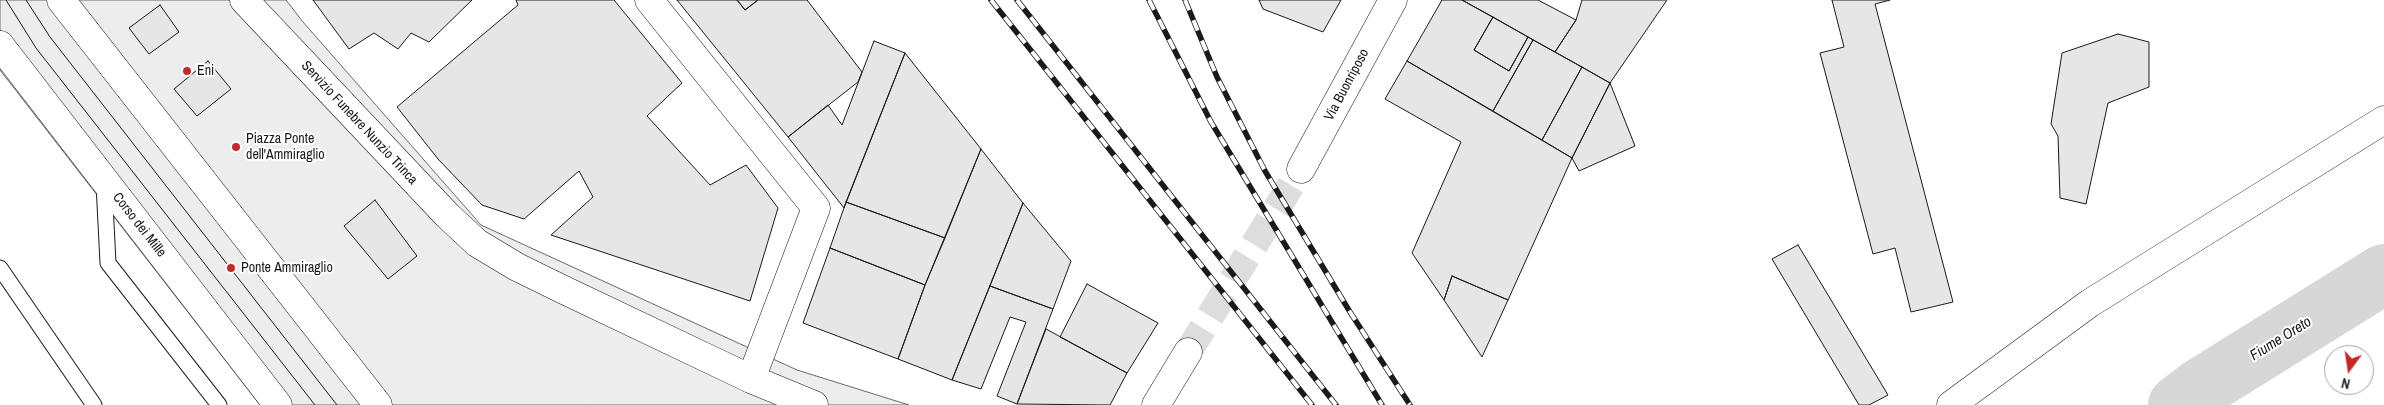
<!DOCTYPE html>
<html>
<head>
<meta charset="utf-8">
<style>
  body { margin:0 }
  #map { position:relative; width:2384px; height:405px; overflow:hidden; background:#fff; font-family:"Archivo Narrow",sans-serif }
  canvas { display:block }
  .north { position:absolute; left:2324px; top:345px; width:50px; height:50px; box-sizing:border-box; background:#fff; border:1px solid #a3a3a3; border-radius:50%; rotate:194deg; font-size:14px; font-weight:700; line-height:20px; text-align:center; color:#1a1a1a }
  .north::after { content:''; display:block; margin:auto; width:18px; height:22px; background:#c62828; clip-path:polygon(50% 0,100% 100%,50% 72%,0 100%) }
</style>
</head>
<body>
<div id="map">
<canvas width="2384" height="405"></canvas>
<div class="north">N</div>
</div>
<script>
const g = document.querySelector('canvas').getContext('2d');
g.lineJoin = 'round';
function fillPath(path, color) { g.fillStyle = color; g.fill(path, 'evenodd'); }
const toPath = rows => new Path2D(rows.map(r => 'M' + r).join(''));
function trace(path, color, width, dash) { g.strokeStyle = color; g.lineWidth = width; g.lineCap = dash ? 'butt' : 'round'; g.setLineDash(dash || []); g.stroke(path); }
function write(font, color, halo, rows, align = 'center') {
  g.font = font + ' "Archivo Narrow",sans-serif'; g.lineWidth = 4; g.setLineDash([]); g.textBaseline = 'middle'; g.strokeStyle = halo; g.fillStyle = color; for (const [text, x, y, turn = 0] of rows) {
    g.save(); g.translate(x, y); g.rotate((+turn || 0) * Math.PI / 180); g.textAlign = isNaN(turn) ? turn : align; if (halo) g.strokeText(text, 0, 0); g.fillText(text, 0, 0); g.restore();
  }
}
const built = toPath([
  [0,0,286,0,303,22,481,225,797,370,909,405,260,405,0,70,0,0]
]);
fillPath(built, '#ededed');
trace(built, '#6a6a6a', 1);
trace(toPath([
  [2178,405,2199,389,2384,274]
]), '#d7d7d7', 60);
const building = toPath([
  [313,0,472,0,429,42,411,33,398,49,374,33,349,49,313,0],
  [516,0,614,0,682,83,647,116,710,185,746,165,778,208,750,301,551,235,593,197,579,171,524,219,482,205,438,159,397,107,518,5,516,0],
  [677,0,737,0,745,10,758,0,807,0,862,72,858,82,788,137,677,0],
  [737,0,758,0,745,10,737,0],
  [1259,0,1341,0,1323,32,1263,9,1259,0],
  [1442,0,1462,0,1493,17,1474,50,1509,71,1528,37,1533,40,1493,111,1407,61,1442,0],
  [1462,0,1538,0,1576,20,1555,52,1462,0],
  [1582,0,1667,0,1610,83,1555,52,1576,20,1582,0],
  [1832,0,1890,0,1875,4,1953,302,1911,312,1895,248,1873,254,1820,53,1844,47,1832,0],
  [160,5,179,32,149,54,129,28,160,5],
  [1493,17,1528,37,1509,71,1474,50,1493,17],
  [2118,34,2149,42,2149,87,2108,103,2086,204,2060,198,2058,136,2051,124,2062,53,2118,34],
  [1533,40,1582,67,1542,140,1493,111,1533,40],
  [874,41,905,53,844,208,788,137,828,105,842,125,874,41],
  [905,53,981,149,945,238,846,202,905,53],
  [208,61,231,89,197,116,174,89,208,61],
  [1407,61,1572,158,1508,300,1452,276,1444,300,1412,253,1461,142,1385,99,1407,61],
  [1582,67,1610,83,1572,158,1542,140,1582,67],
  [1610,83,1635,146,1579,171,1572,158,1610,83],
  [981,149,1023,203,952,380,898,359,925,285,981,149],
  [375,200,417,256,388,279,344,226,375,200],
  [846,202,945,238,925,285,830,248,846,202],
  [1023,203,1071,261,1053,309,990,286,1023,203],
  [1798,245,1888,395,1869,405,1859,405,1772,259,1798,245],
  [830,248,925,285,898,359,803,323,830,248],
  [1452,276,1508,300,1482,357,1444,300,1452,276],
  [1087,284,1158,323,1127,373,1060,337,1087,284],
  [990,286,1053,309,1017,404,997,396,1026,322,1010,317,981,389,952,380,990,286],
  [1046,329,1127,373,1110,405,1017,404,1046,329]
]);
fillPath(building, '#e6e6e6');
trace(building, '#1a1a1a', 1);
trace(toPath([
  [1188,352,1301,169]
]), '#ddd', 28, [28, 14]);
const service = toPath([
  [104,184,108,263,219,405],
  [0,268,94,405]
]);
const minor = toPath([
  [649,0,816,208,751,379],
  [1951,405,2090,303,2384,120]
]);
const tertiary = toPath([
  [61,0,378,405],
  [244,0,447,215,477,243,517,267,564,290,751,379,814,405],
  [0,45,278,405],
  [1301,169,1393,0],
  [1156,405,1188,352]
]);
trace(service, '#1a1a1a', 17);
trace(minor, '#1a1a1a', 29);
trace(tertiary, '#1a1a1a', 29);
trace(service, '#fff', 15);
trace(minor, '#fff', 28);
trace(tertiary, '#fff', 28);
trace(toPath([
  [6,0,36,48,315,405],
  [26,0,50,37,337,405]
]), '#1a1a1a', 1);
const rail = toPath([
  [991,0,1312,405],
  [1017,0,1336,405],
  [1149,0,1211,122,1382,405],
  [1185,0,1217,77,1265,171,1350,312,1410,405]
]);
trace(rail, '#1a1a1a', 5.5);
trace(rail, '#fff', 4, [11]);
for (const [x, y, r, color] of [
  [187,71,5,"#c62828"],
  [236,147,5,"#c62828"],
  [231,268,5,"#c62828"]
]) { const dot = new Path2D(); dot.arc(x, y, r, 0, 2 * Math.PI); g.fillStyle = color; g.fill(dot); trace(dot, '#fff', 2); }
write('14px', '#1a1a1a', '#fff', [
  ["Eni",197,71],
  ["Piazza Ponte",246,139],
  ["dell'Ammiraglio",246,155],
  ["Ponte Ammiraglio",241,268]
], 'left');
write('14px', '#1a1a1a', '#fff', [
  ["Via Buonriposo",1347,85,-62],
  ["Servizio Funebre Nunzio Trinca",359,123,47],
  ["Corso dei Mille",139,225,52]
]);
write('italic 15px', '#1a1a1a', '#fff', [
  ["Fiume Oreto",2281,339,-32]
]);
</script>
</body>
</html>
